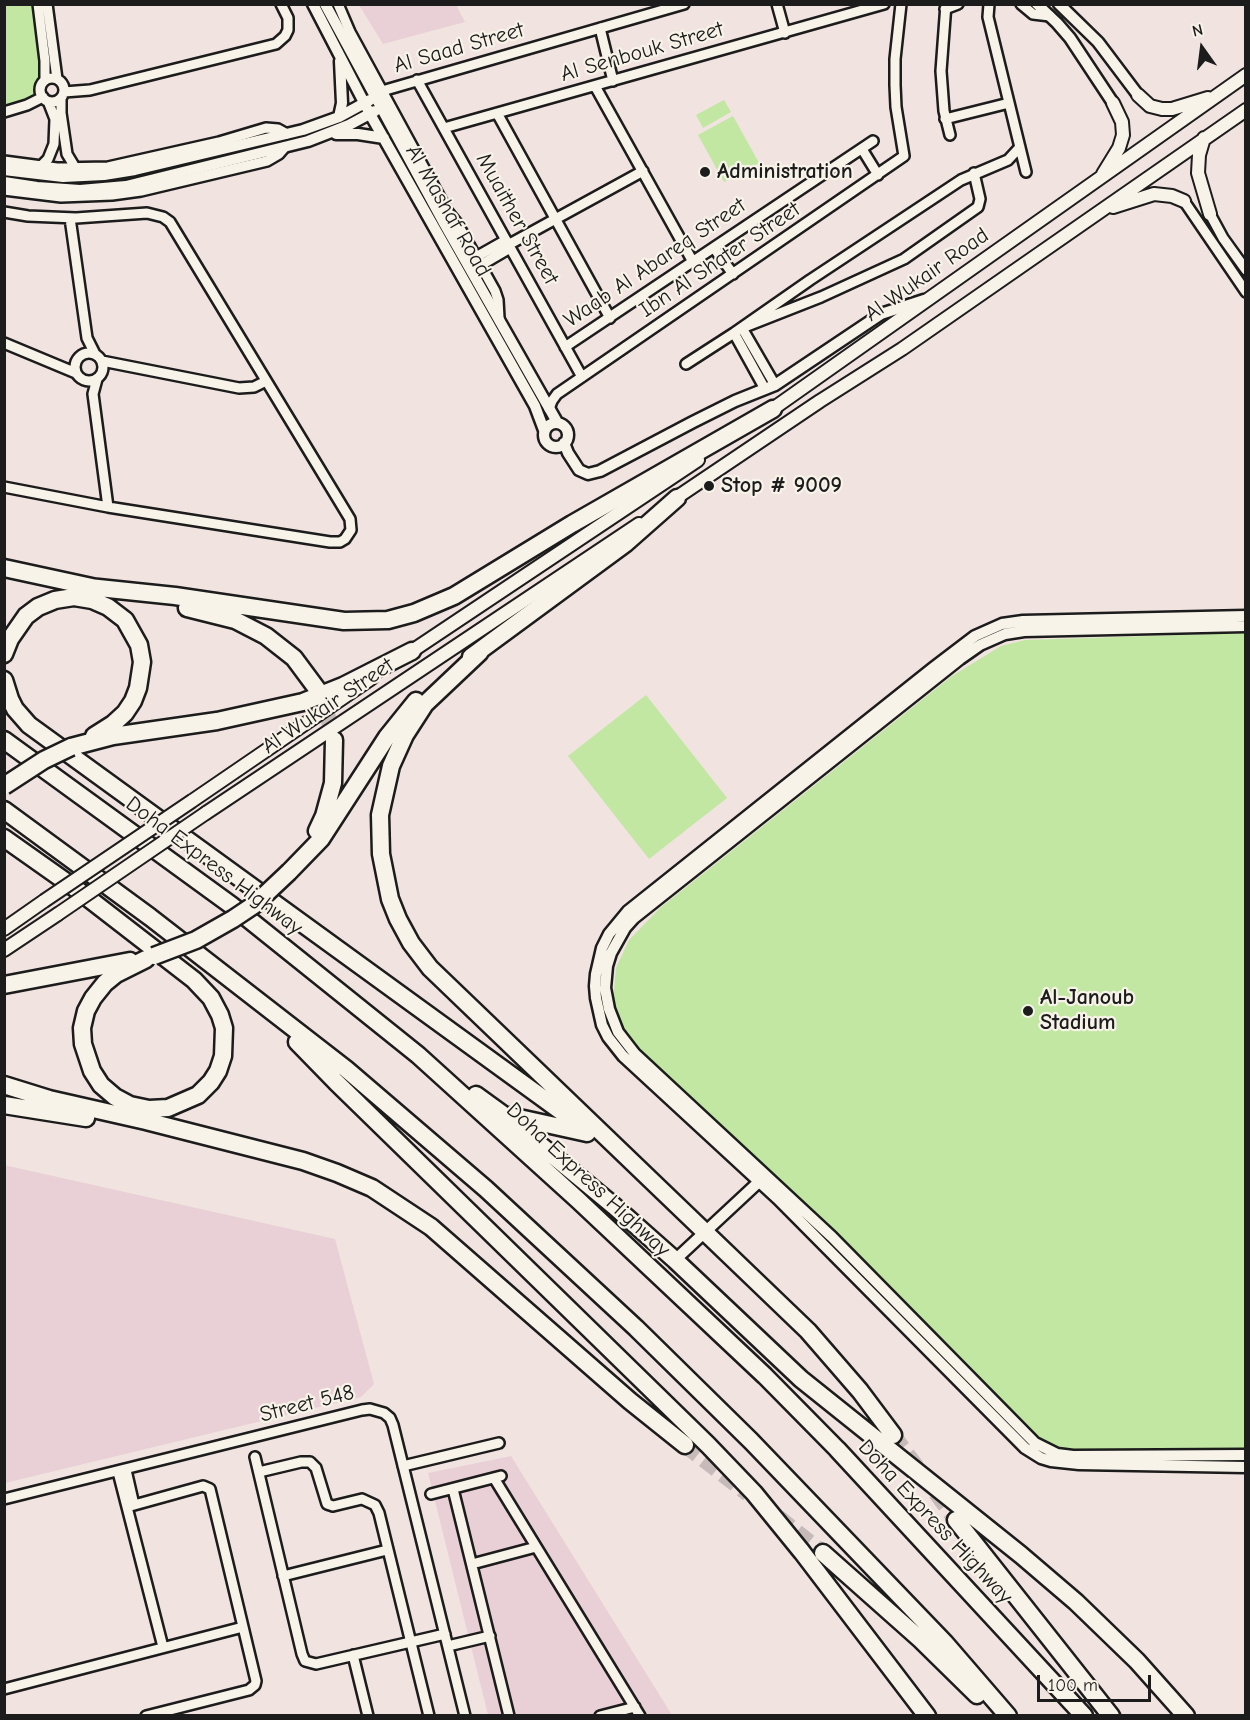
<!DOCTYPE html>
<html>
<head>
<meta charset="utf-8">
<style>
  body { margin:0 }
  #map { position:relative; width:1250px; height:1720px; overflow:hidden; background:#f1e3e0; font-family:"Comic Neue",sans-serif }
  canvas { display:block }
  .frame { position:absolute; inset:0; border:6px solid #1c1c1c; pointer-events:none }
  .north { position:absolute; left:1172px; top:18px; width:60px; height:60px; -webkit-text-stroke:4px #f7f3e8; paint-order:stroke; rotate:346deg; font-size:16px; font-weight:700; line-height:24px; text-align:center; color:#1c1c1c }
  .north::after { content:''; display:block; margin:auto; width:21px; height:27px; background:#1c1c1c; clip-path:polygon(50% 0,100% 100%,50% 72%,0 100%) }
  .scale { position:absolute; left:1037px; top:1675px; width:114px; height:27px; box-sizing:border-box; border:3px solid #1c1c1c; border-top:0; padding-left:8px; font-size:18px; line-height:21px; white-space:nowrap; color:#1c1c1c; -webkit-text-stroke:4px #f7f3e8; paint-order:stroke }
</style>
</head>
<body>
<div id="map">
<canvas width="1250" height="1720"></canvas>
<div class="frame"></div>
<div class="north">N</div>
<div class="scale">100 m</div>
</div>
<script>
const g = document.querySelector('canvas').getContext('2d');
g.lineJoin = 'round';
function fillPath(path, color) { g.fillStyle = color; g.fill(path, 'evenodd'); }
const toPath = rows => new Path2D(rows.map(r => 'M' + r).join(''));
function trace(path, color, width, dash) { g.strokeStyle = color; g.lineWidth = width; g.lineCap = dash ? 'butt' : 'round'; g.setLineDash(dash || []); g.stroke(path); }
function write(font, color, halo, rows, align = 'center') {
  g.font = font + ' "Comic Neue",sans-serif'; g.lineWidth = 4.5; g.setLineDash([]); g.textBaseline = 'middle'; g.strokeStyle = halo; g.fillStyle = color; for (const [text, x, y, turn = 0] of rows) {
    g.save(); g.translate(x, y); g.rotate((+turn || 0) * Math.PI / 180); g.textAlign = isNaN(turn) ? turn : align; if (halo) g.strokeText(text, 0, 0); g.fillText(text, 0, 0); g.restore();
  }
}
fillPath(toPath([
  [359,5,456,5,465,22,383,44],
  [4,1165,335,1239,374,1384,361,1397,5,1483],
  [511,1456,672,1715,488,1715,428,1473]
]), '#e9d0d6');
fillPath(toPath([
  [4,5,35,5,41,74,37,96,7,108,4,108],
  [724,100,731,112,703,128,696,115],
  [733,116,759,163,724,182,698,135],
  [1245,633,1245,1454,1080,1452,1056,1449,1035,1439,633,1045,620,1026,615,1014,613,1002,616,968,629,940,660,908,952,676,1001,646,1025,640],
  [646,695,727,798,649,859,568,756]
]), '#c1e7a2');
trace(toPath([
  [317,689,325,706,334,740],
  [893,1435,956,1520],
  [685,1445,748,1494],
  [778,1517,823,1553]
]), '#c6bbb9', 16, [16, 8]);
const minor = toPath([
  [38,4,45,61,45,80],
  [47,4,57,79],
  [338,4,350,32,448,212,457,223,495,291,498,300,499,318],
  [777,4,785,33],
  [946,4,941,71,944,111,950,135],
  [989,4,988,17,1026,172],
  [1021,4,1033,14,1050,16],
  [945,9,958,4],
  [600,28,613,81],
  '40 90a12 12 0 1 1 24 0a12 12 0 1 1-24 0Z',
  [417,80,582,377],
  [595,86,693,262],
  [382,91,684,4],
  [64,92,90,90,276,44,285,36,288,30,288,18,281,4],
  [61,98,61,113,67,154,76,169],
  [4,112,27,105,43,97],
  [497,113,610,318],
  [945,119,1009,103],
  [444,128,884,4],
  [862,149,878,175],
  [4,161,57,168,108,167,219,142,266,128,278,129,287,134],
  [40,167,48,159,54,144,55,119,48,101],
  [4,190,61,197,112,195,141,191,267,161,279,154,285,147],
  [1184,201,1246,292],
  [4,212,28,216,76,218,147,213,163,217,170,222,350,519,351,530,345,539,340,542,330,542,108,507,4,487],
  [1210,214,1223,238,1246,270],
  [70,218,87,338,95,354],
  [508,245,643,171],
  [714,248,733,274],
  [476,257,506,240],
  [481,265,510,248],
  [734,333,765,389],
  [4,343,76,373],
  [565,347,873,141],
  '75 367a14 14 0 1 1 28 0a14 14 0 1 1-28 0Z',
  [102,361,239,388,254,387,266,381],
  [686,364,734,333,810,280,961,180,1008,160,1020,147],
  [97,379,93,394,108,507],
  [775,385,742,328,821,297,904,259,978,207,980,199,974,173],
  [549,409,552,401,557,394,904,156,896,107,895,85,895,59,901,4],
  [255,1457,302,1654,305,1661,316,1664,445,1634],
  [403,1466,499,1443],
  [126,1470,134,1505],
  [118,1472,163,1647],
  [259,1472,301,1462,310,1462,316,1468,327,1504,333,1506,362,1499,375,1505,379,1513,429,1716],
  [494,1478,640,1716],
  [453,1489,509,1716],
  [431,1494,501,1476],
  [4,1499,362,1410,370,1409,384,1413,390,1418,393,1425,465,1716],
  [127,1507,203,1486,210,1489,256,1681,255,1685,249,1690,146,1716],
  [472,1564,536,1547],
  [283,1576,387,1550],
  [448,1646,490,1636],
  [353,1655,368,1716],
  [4,1689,243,1627],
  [600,1716,635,1707]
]);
const tertiary = toPath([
  [313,4,370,114,535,406,544,430],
  [325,4,444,223,557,422],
  [1037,4,1057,23,1070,38,1113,103],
  [1059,4,1098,42,1138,95],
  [339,117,342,103,340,61],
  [336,134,358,134,384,138],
  [4,170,63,177,104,175,135,170,303,130,339,117,370,100],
  [4,182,37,187,80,190,126,186,308,141,349,125,375,111],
  [445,223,465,237],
  '544 435a12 12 0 1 1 24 0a12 12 0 1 1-24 0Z',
  [564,443,568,453,579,470,588,474,600,471,693,422,735,401,775,385,881,314,924,300],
  [1246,616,1023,621,1002,624,975,636,933,668,628,911,609,934,602,948,596,974,595,986,596,998,602,1025,608,1037,623,1056,778,1199,1025,1448,1041,1458,1051,1461,1079,1464,1246,1467],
  [1246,626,1024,631,1005,634,980,645,960,659,634,918,625,928,611,953,607,966,605,988,609,1009,618,1032,635,1054,832,1237,1035,1443,1057,1454,1073,1456,1246,1455],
  [675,1260,763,1178]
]);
const secondary = toPath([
  [1138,95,1150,106,1162,109,1172,109,1208,98],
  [1204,138,1199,155,1198,173,1210,214],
  [1103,174,1119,148,1123,135,1122,122,1113,103],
  [1113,207,1154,194,1172,196,1184,201],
  [767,413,1246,75],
  [670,502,820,401,902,349,1246,110],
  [406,655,698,460],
  [192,801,372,678],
  [206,813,639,524],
  [4,929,44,901],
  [4,950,58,914]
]);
const motorway = toPath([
  [4,568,101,589],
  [89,587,175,596,344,621,388,620,414,613,454,596,572,524,773,409],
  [187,608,235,620,266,636,294,658,317,689],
  [480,652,425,704,405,735,391,766,380,815,381,854,390,899,398,919,411,943,430,968,808,1331,860,1391,893,1435],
  [4,654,10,639,26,616,38,607,55,600,74,597,92,600,108,607,125,620,139,645,142,662,138,688,133,701,125,713,113,724,94,736],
  [471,657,626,543,677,498],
  [4,680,10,699,15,709,29,725,584,1128],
  [4,740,231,905,418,1055,578,1200,765,1376,837,1449,1084,1716],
  [71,747,113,736,217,721,303,702,343,686,412,651],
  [4,810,150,917,346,1069,486,1189,636,1328,751,1441,945,1643,1008,1716],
  [317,831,324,816,333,783,334,740],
  [4,838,79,891,194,980,211,998,220,1015,224,1028,223,1056,218,1071,211,1082,198,1095,168,1108,149,1109,130,1105,115,1097,101,1085,92,1071,83,1044,82,1028,86,1011,93,998,105,983,116,974,146,959],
  [289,872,321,839,387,737,416,701],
  [4,985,130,961],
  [297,1042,336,1082,708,1445,754,1493,802,1552,927,1716],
  [4,1085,49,1099,146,1121,303,1161,337,1173,372,1188,431,1227,630,1401,685,1445],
  [476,1095,505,1116,614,1206,675,1260,801,1379,1021,1555,1076,1602,1137,1661,1186,1716],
  [4,1105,86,1118],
  [510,1116,587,1133],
  [956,1520,1111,1716],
  [823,1553,921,1640,977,1695]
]);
trace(minor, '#1c1c1c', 14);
trace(tertiary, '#1c1c1c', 15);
trace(secondary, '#1c1c1c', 16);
trace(motorway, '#1c1c1c', 21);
trace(minor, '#f7f3e8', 9);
trace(tertiary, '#f7f3e8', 10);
trace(secondary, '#f7f3e8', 12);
trace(motorway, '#f7f3e8', 16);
const secondaryBridge = toPath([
  [44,901,192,801],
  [58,914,206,813]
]);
const motorwayBridge = toPath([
  [4,786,44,760,71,747],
  [154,956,196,940,233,919,254,905,289,872]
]);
trace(secondaryBridge, '#1c1c1c', 16, []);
trace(motorwayBridge, '#1c1c1c', 21, []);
trace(secondaryBridge, '#f7f3e8', 12);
trace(motorwayBridge, '#f7f3e8', 16);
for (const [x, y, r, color] of [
  [705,172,6,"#1c1c1c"],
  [709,486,6,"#1c1c1c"],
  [1028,1011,6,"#1c1c1c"]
]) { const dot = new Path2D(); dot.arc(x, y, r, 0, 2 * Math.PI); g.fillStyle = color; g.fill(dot); trace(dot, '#f7f3e8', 2); }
write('22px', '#1c1c1c', '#f7f3e8', [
  ["Al Saad Street",459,48,-16],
  ["Al Senbouk Street",642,52,-16],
  ["Al Mashaf Road",448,211,60],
  ["Muaither Street",517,219,61],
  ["Ibn Al Shater Street",720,260,-34],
  ["Waab Al Abareq Street",655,263,-34],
  ["Al Wukair Road",927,275,-35],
  ["Al Wukair Street",328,706,-34],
  ["Doha Express Highway",214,866,37],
  ["Doha Express Highway",588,1180,43],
  ["Street 548",307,1404,-14],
  ["Doha Express Highway",935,1522,47]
]);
write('bold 22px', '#1c1c1c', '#f7f3e8', [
  ["Administration",717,172],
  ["Stop # 9009",721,486],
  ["Al-Janoub",1040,998],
  ["Stadium",1040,1023]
], 'left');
</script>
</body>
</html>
